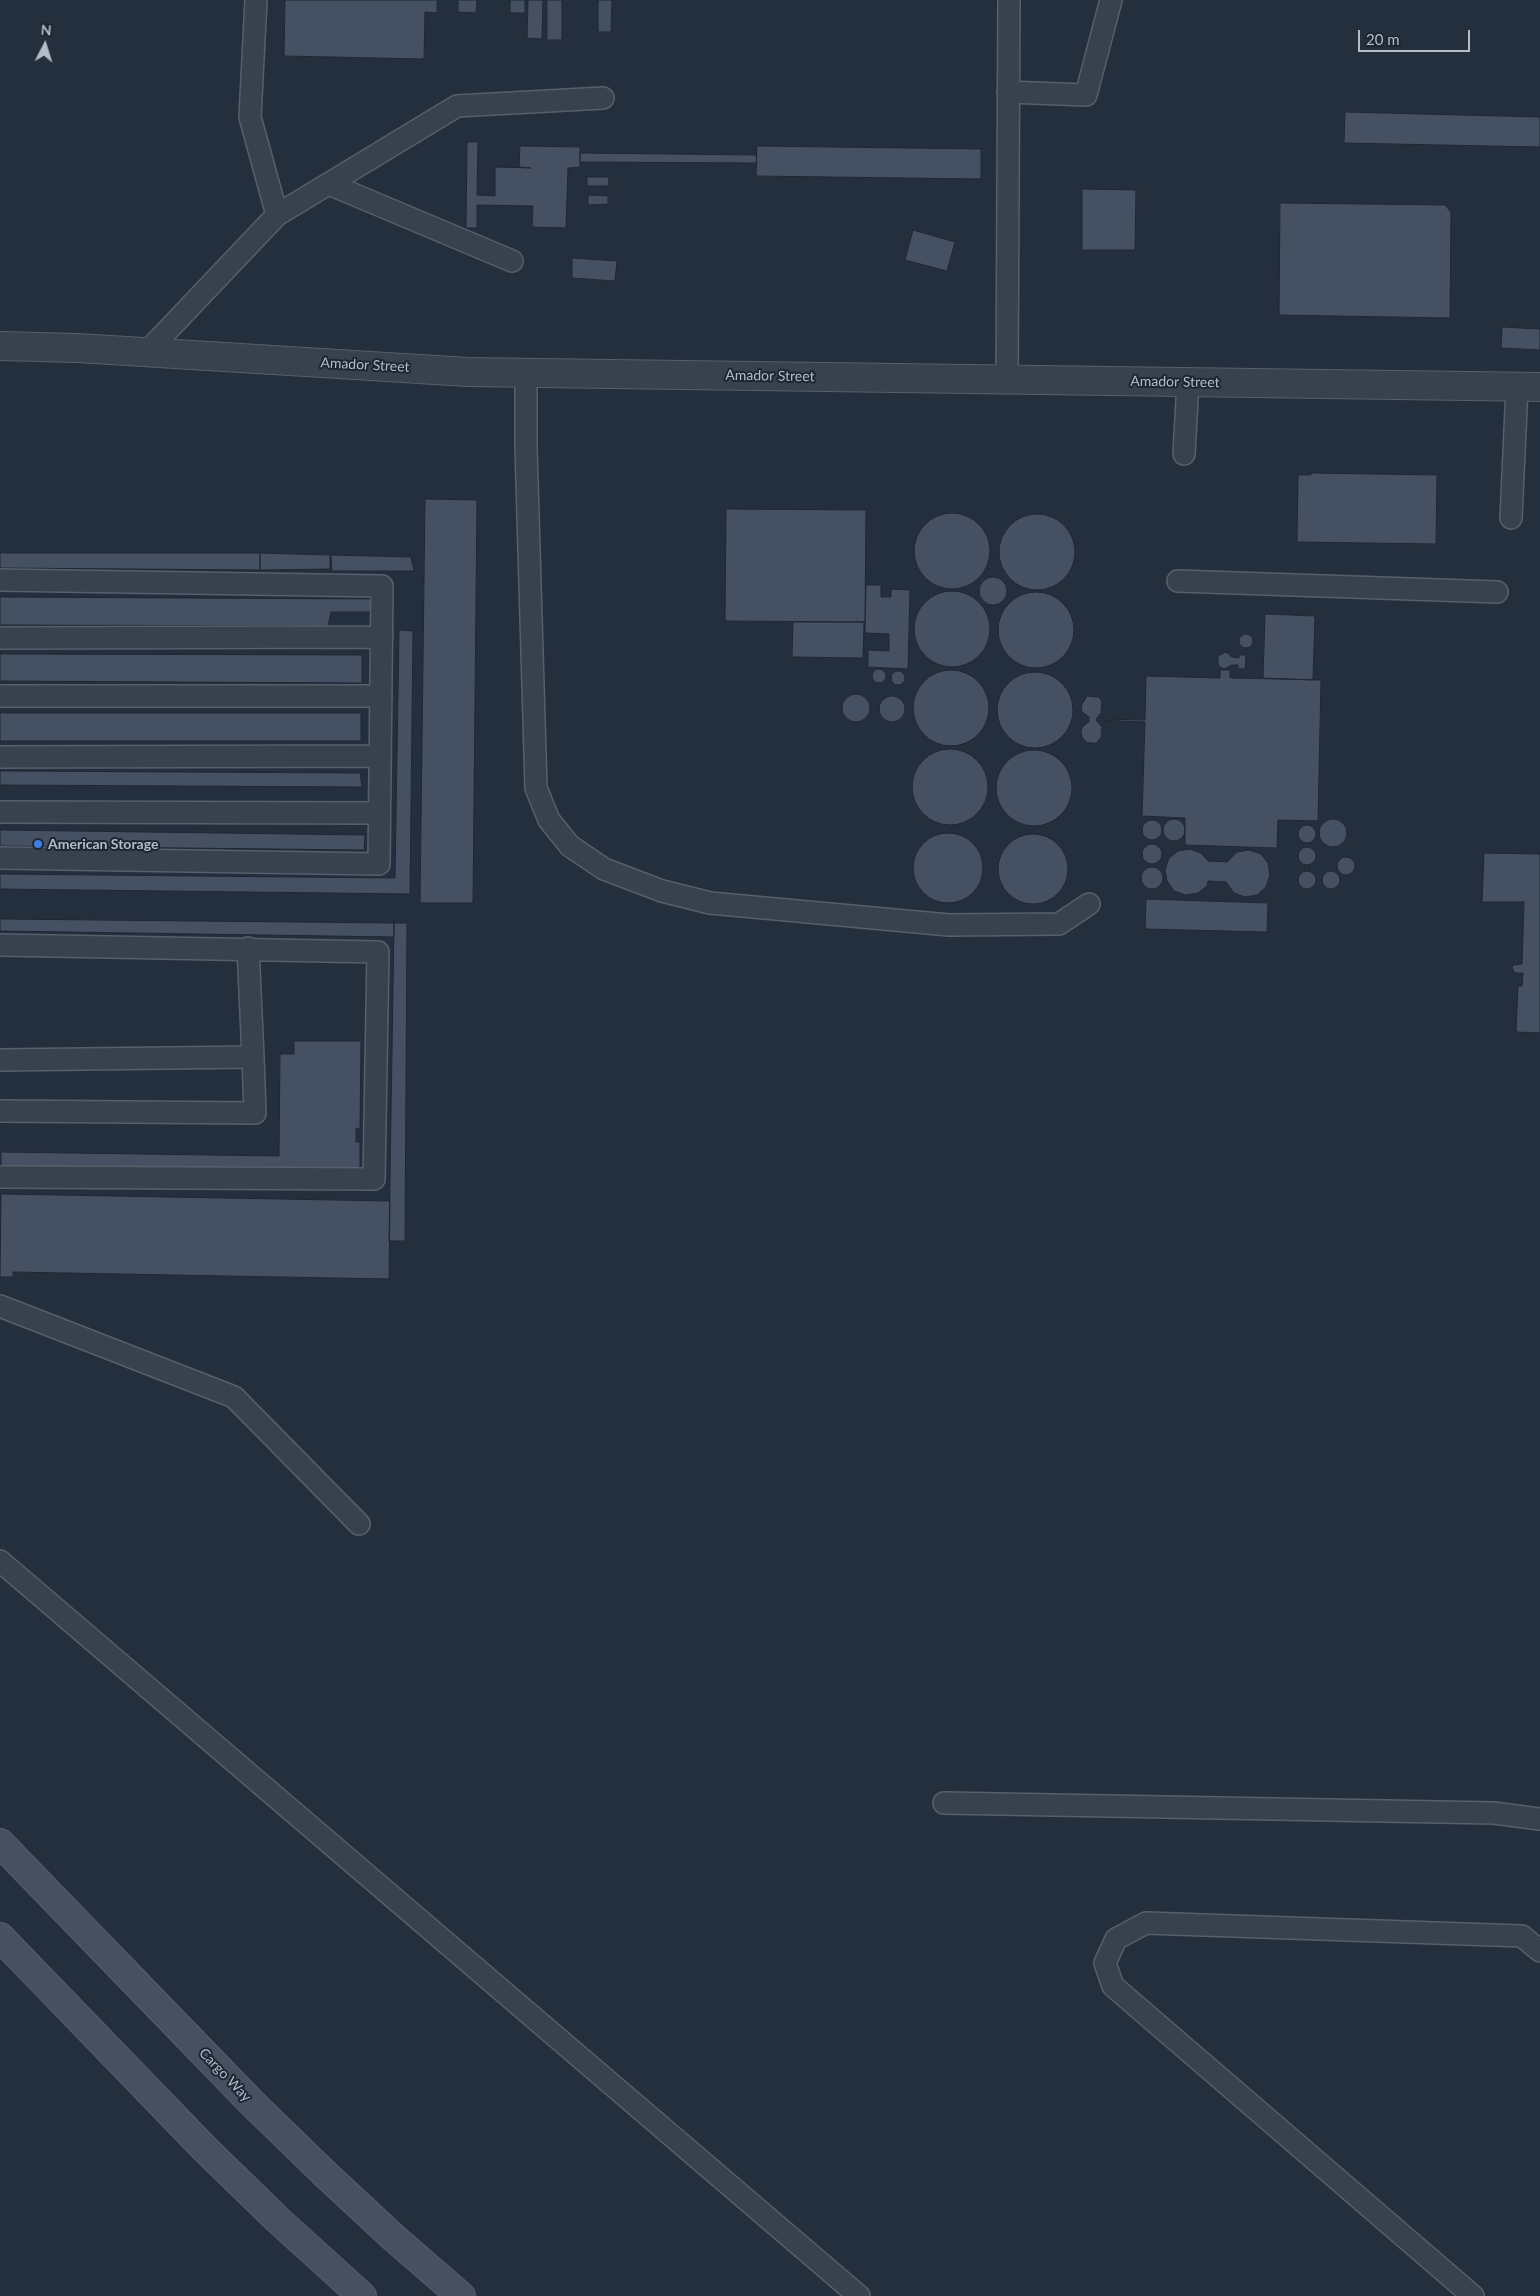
<!DOCTYPE html>
<html>
<head>
<meta charset="utf-8">
<style>
  body { margin:0 }
  #map { position:relative; width:1540px; height:2296px; overflow:hidden; background:#242f3e; font-family:Lato,sans-serif }
  canvas { display:block }
  .north { position:absolute; left:20px; top:20px; width:50px; height:50px; -webkit-text-stroke:4px #1d2633; paint-order:stroke; rotate:5deg; font-size:14px; font-weight:700; line-height:20px; text-align:center; color:#b4bcc9 }
  .north::after { content:''; display:block; margin:auto; width:18px; height:22px; background:#b4bcc9; clip-path:polygon(50% 0,100% 100%,50% 72%,0 100%) }
  .scale { position:absolute; left:1358px; top:30px; width:112px; height:22px; box-sizing:border-box; border:2px solid #b4bcc9; border-top:0; padding-left:6px; font-size:15px; line-height:18px; white-space:nowrap; color:#b4bcc9; -webkit-text-stroke:4px #1d2633; paint-order:stroke }
</style>
</head>
<body>
<div id="map">
<canvas width="1540" height="2296"></canvas>
<div class="north">N</div>
<div class="scale">20 m</div>
</div>
<script>
const g = document.querySelector('canvas').getContext('2d');
g.lineJoin = 'round';
function fillPath(path, color) { g.fillStyle = color; g.fill(path, 'evenodd'); }
const toPath = rows => new Path2D(rows.map(r => 'M' + r).join(''));
function trace(path, color, width, dash) { g.strokeStyle = color; g.lineWidth = width; g.lineCap = dash ? 'butt' : 'round'; g.setLineDash(dash || []); g.stroke(path); }
function write(font, color, halo, rows, align = 'center') {
  g.font = font + ' Lato,sans-serif'; g.lineWidth = 4; g.setLineDash([]); g.textBaseline = 'middle'; g.strokeStyle = halo; g.fillStyle = color; for (const [text, x, y, turn = 0] of rows) {
    g.save(); g.translate(x, y); g.rotate((+turn || 0) * Math.PI / 180); g.textAlign = isNaN(turn) ? turn : align; if (halo) g.strokeText(text, 0, 0); g.fillText(text, 0, 0); g.restore();
  }
}
const building = toPath([
  [285,0,437,0,437,13,425,12,424,59,284,56,285,0],
  [458,0,477,0,476,13,458,12,458,0],
  [510,0,525,0,525,13,510,13,510,0],
  [528,0,543,0,542,39,527,38,528,0],
  [547,0,562,0,562,40,547,40,547,0],
  [598,0,612,0,611,32,598,32,598,0],
  [1345,112,1540,117,1540,147,1344,143,1345,112],
  [467,142,478,142,477,195,495,196,495,167,531,168,519,167,520,146,580,147,580,167,568,168,566,228,532,227,533,206,477,205,477,228,466,228,467,142],
  [757,146,981,149,981,179,756,176,757,146],
  [580,153,756,155,757,163,580,162,580,153],
  [587,177,609,177,608,186,587,186,587,177],
  [1082,189,1136,190,1135,250,1082,250,1082,189],
  [588,195,608,196,608,204,588,205,588,195],
  [1280,203,1445,205,1451,212,1450,318,1279,315,1280,203],
  [913,230,955,242,947,271,905,260,913,230],
  [572,258,617,261,615,281,572,278,572,258],
  [1502,327,1540,329,1540,350,1501,348,1502,327],
  [1311,473,1437,475,1436,544,1297,542,1298,475,1311,475,1311,473],
  [425,499,477,500,473,903,420,903,425,499],
  [726,509,866,510,865,622,725,621,726,509],
  '914 551a38 38 0 1 1 76 0a38 38 0 1 1-76 0Z',
  '999 552a38 38 0 1 1 76 0a38 38 0 1 1-76 0Z',
  [0,553,260,553,260,570,0,568,0,553],
  [260,553,330,555,330,569,260,570,260,553],
  [331,555,411,557,414,571,332,571,331,555],
  '979 591a14 14 0 1 1 28 0a14 14 0 1 1-28 0Z',
  [866,585,881,585,881,597,891,597,891,589,910,590,908,669,868,667,868,650,889,651,889,634,865,633,866,585],
  '914 629a38 38 0 1 1 76 0a38 38 0 1 1-76 0Z',
  '998 630a38 38 0 1 1 76 0a38 38 0 1 1-76 0Z',
  [0,597,373,599,371,612,331,612,328,626,0,625,0,597],
  [1265,614,1315,616,1313,680,1263,678,1265,614],
  [793,622,864,622,863,658,792,657,793,622],
  [399,630,413,631,410,894,0,889,0,874,395,878,399,630],
  '1239 641a7 7 0 1 1 14 0a7 7 0 1 1-14 0Z',
  [1226,652,1232,657,1239,658,1239,655,1246,655,1245,669,1238,669,1238,665,1232,665,1224,669,1220,667,1218,664,1218,656,1226,652],
  [0,654,362,655,362,683,0,681,0,654],
  '872 676a7 7 0 1 1 14 0a7 7 0 1 1-14 0Z',
  '913 708a38 38 0 1 1 76 0a38 38 0 1 1-76 0Z',
  [1220,670,1230,670,1230,677,1233,678,1321,680,1318,821,1278,820,1277,848,1185,845,1185,818,1142,816,1145,722,1096,720,1102,727,1101,738,1096,743,1091,743,1086,742,1082,737,1081,731,1083,726,1089,722,1089,717,1082,712,1081,706,1087,696,1099,697,1102,702,1101,713,1096,719,1145,720,1146,676,1220,678,1220,670],
  '891 678a7 7 0 1 1 14 0a7 7 0 1 1-14 0Z',
  '997 710a38 38 0 1 1 76 0a38 38 0 1 1-76 0Z',
  '842 708a14 14 0 1 1 28 0a14 14 0 1 1-28 0Z',
  '879 709a13 13 0 1 1 26 0a13 13 0 1 1-26 0Z',
  [0,713,361,713,361,741,0,741,0,713],
  '912 787a38 38 0 1 1 76 0a38 38 0 1 1-76 0Z',
  '996 788a38 38 0 1 1 76 0a38 38 0 1 1-76 0Z',
  [0,771,360,773,362,787,0,785,0,771],
  '1319 833a14 14 0 1 1 28 0a14 14 0 1 1-28 0Z',
  '1163 830a11 11 0 1 1 22 0a11 11 0 1 1-22 0Z',
  '1142 830a10 10 0 1 1 20 0a10 10 0 1 1-20 0Z',
  '1298 834a9 9 0 1 1 18 0a9 9 0 1 1-18 0Z',
  [0,830,365,835,364,850,0,846,0,830],
  '913 868a35 35 0 1 1 70 0a35 35 0 1 1-70 0Z',
  '998 869a35 35 0 1 1 70 0a35 35 0 1 1-70 0Z',
  '1142 854a10 10 0 1 1 20 0a10 10 0 1 1-20 0Z',
  '1298 856a9 9 0 1 1 18 0a9 9 0 1 1-18 0Z',
  [1190,849,1201,853,1208,861,1227,862,1237,852,1249,850,1261,854,1268,863,1270,875,1266,887,1257,895,1245,897,1234,893,1226,882,1208,881,1207,886,1198,893,1186,895,1174,891,1167,881,1165,870,1169,858,1178,851,1190,849],
  [1484,853,1540,854,1540,1033,1516,1032,1518,986,1522,986,1523,973,1515,973,1512,968,1513,965,1522,964,1524,902,1482,902,1484,853],
  '1337 866a9 9 0 1 1 18 0a9 9 0 1 1-18 0Z',
  '1141 878a11 11 0 1 1 22 0a11 11 0 1 1-22 0Z',
  '1298 880a9 9 0 1 1 18 0a9 9 0 1 1-18 0Z',
  '1322 880a9 9 0 1 1 18 0a9 9 0 1 1-18 0Z',
  [1146,899,1268,903,1267,932,1145,929,1146,899],
  [0,919,394,923,394,937,0,931,0,919],
  [394,923,407,923,405,1241,389,1241,394,923],
  [294,1041,361,1041,360,1129,356,1128,356,1142,360,1142,360,1173,1,1169,1,1152,279,1156,280,1054,294,1054,294,1041],
  [1,1194,390,1201,389,1279,13,1272,13,1277,0,1277,1,1194]
]);
fillPath(building, '#455162');
trace(building, '#1f2835', 1);
const lane = toPath([
  [1008,92,1086,95,1111,0],
  [329,184,512,261],
  [277,215,457,106,603,98],
  [147,352,277,215,250,117,256,0],
  [526,372,526,447,536,788,549,820,570,846,604,869,662,891,710,903,949,925,1059,924,1089,904],
  [1007,380,1009,0],
  [1184,454,1188,382],
  [1511,518,1517,387],
  [0,580,382,586,379,864,0,858],
  [1178,581,1497,592],
  [0,638,382,637],
  [0,696,381,696],
  [0,757,380,756],
  [0,812,379,813],
  [0,945,378,952,374,1179,0,1177],
  [248,948,253,1057],
  [0,1060,253,1057,255,1113,0,1111],
  [0,1306,234,1397,359,1524],
  [0,1561,859,2296],
  [944,1803,1494,1813,1540,1819],
  [1473,2296,1113,1986,1105,1963,1116,1939,1146,1923,1522,1936,1540,1951]
]);
const street = toPath([
  [0,346,78,348,468,372,1540,387]
]);
const secondary = toPath([
  [0,1843,252,2103,323,2172,394,2238,461,2296],
  [0,1937,205,2149,278,2220,362,2296]
]);
trace(lane, '#565f6c', 24);
trace(street, '#565f6c', 30);
trace(secondary, '#565f6c', 30);
trace(lane, '#38414e', 21);
trace(street, '#38414e', 28);
trace(secondary, '#465061', 28);
for (const [x, y, r, color] of [
  [38,844,5,"#3f7fe0"]
]) { const dot = new Path2D(); dot.arc(x, y, r, 0, 2 * Math.PI); g.fillStyle = color; g.fill(dot); trace(dot, '#1d2633', 2); }
write('14px', '#b4bcc9', '#1d2633', [
  ["Amador Street",365,365,3],
  ["Amador Street",770,376,1],
  ["Amador Street",1175,382,1],
  ["Cargo Way",225,2075,46]
]);
write('bold 14px', '#b4bcc9', '#1d2633', [
  ["American Storage",48,844]
], 'left');
</script>
</body>
</html>
